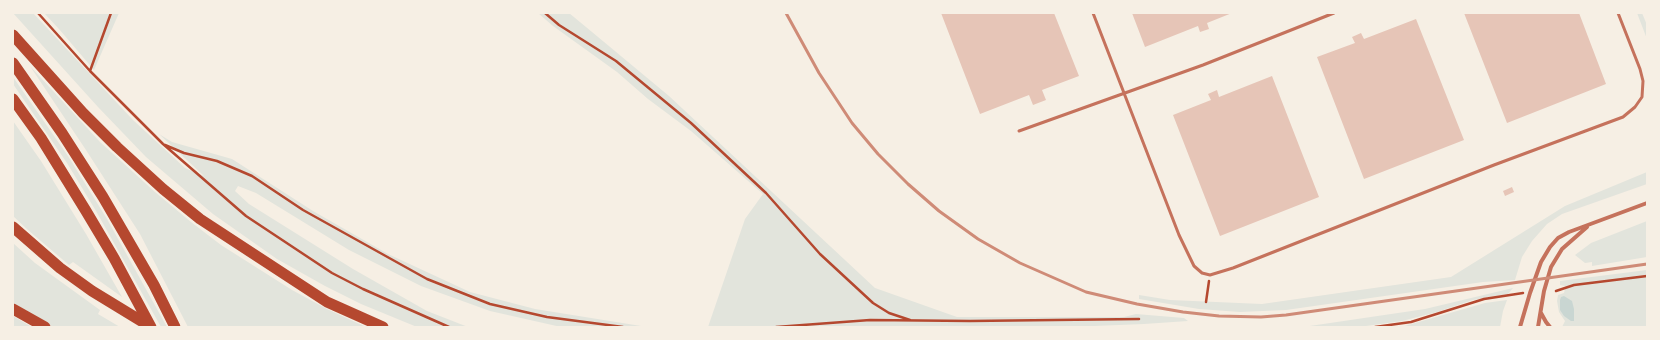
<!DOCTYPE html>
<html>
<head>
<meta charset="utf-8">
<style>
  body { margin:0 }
  #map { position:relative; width:1660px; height:340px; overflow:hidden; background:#f6efe4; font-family:"DM Sans",sans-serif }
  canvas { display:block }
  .frame { position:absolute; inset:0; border:14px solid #f6efe4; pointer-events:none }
</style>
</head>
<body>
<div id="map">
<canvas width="1660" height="340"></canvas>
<div class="frame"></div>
</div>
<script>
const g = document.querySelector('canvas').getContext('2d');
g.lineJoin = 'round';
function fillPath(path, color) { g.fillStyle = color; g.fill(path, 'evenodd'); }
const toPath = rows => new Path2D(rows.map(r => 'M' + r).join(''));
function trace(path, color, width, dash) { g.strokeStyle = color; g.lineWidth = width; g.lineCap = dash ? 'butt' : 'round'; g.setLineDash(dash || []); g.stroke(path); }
fillPath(toPath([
  [13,13,33,13,133,120,185,168,204,176,159,134,172,142,232,159,313,211,388,254,470,292,535,309,641,326,669,327,561,327,490,311,421,286,349,250,256,193,238,186,235,191,249,204,353,269,427,311,468,327,417,327,361,304,325,286,277,259,213,214,146,157,98,107],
  [44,13,119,13,94,70,59,29],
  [538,13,569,13,586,27,669,96,875,288,957,317,1124,317,1136,314,1184,318,1188,321,1144,324,1069,327,708,327,745,219,763,194,691,131,648,99,617,72,553,26],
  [1637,13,1642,13,1647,25,1647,39],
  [30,66,100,142,155,192,191,222,221,245,292,290,327,309,366,327,188,327,140,234,86,150],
  [13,77,68,156,107,219,167,327,161,327,96,211,67,163,13,84],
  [13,121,41,161,86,234,122,297,73,262,69,265,28,230,13,216],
  [1647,172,1647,184,1562,214,1547,224,1532,241,1522,257,1515,280,1483,282,1286,310,1240,312,1199,309,1139,299,1139,295,1170,300,1262,304,1451,277,1565,206],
  [1647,221,1647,257,1592,266,1592,262,1585,263,1575,255,1591,243],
  [13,243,35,263,100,310,98,314,120,327,53,327,13,304],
  [1647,270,1647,327,1562,327,1565,321,1559,312,1557,301,1558,295,1564,293,1565,289,1565,286,1560,285,1560,281],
  [1513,288,1508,294,1473,300,1437,312,1402,321,1359,327,1303,327,1425,309],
  [1507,300,1503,311,1500,327,1401,327,1485,303],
  [13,316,30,326,32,327,13,327]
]), '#e2e4dc');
fillPath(toPath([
  [1564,296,1572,301,1574,309,1574,321,1571,321,1564,316,1560,310,1560,300,1561,297]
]), '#c9d6d2');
fillPath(toPath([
  [941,13,1054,13,1079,76,1042,90,1046,100,1033,105,1029,95,980,114],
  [1132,13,1232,13,1207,23,1209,29,1200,32,1198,26,1145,47],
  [1464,13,1579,13,1606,84,1507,123],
  [1416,19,1464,140,1364,179,1317,57,1355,43,1352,37,1361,33,1364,39],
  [1272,76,1319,197,1220,236,1173,115,1211,100,1208,94,1217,90,1219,97],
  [1512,187,1514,192,1505,196,1503,191]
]), '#e6c5b7');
trace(toPath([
  [38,13,90,71,163,144,246,216,332,273,363,289,449,327],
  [545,13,559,25,616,61,691,123,766,193,820,254,873,303,889,313,910,320],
  [90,71,111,13],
  [165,145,184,153,217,161,252,176,303,210,427,279,490,304,547,317,623,327],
  [1556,291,1574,285,1647,276],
  [1206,302,1209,281],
  [776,327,870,320,970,321,1139,319],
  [1375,327,1411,322,1484,299,1523,293]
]), '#b5482f', 2.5);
trace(toPath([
  [1093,13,1179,235,1194,266,1202,273,1210,275,1233,268,1494,165,1623,117,1635,107,1642,97,1643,81,1640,69,1618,13],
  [1019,131,1203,65,1334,13]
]), '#c5725c', 3);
trace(toPath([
  [1541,313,1546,322,1550,327],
  [1520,327,1530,293,1541,262,1550,247,1558,238,1569,232,1647,203],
  [1538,327,1544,291,1551,267,1562,249,1587,227]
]), '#c5725c', 4);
trace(toPath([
  [13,35,83,113,117,147,163,189,200,219,327,302,383,327],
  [13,63,62,133,103,197,154,285,175,327],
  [13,99,41,138,86,211,114,258,151,327],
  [13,227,60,268,92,291,151,327],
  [13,309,45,327]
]), '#b5482f', 11);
trace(toPath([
  [786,13,819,73,852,123,878,154,908,184,939,211,978,239,1020,263,1086,292,1137,304,1183,312,1219,316,1261,317,1286,315,1647,264]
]), '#cf8b77', 3);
</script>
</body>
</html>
